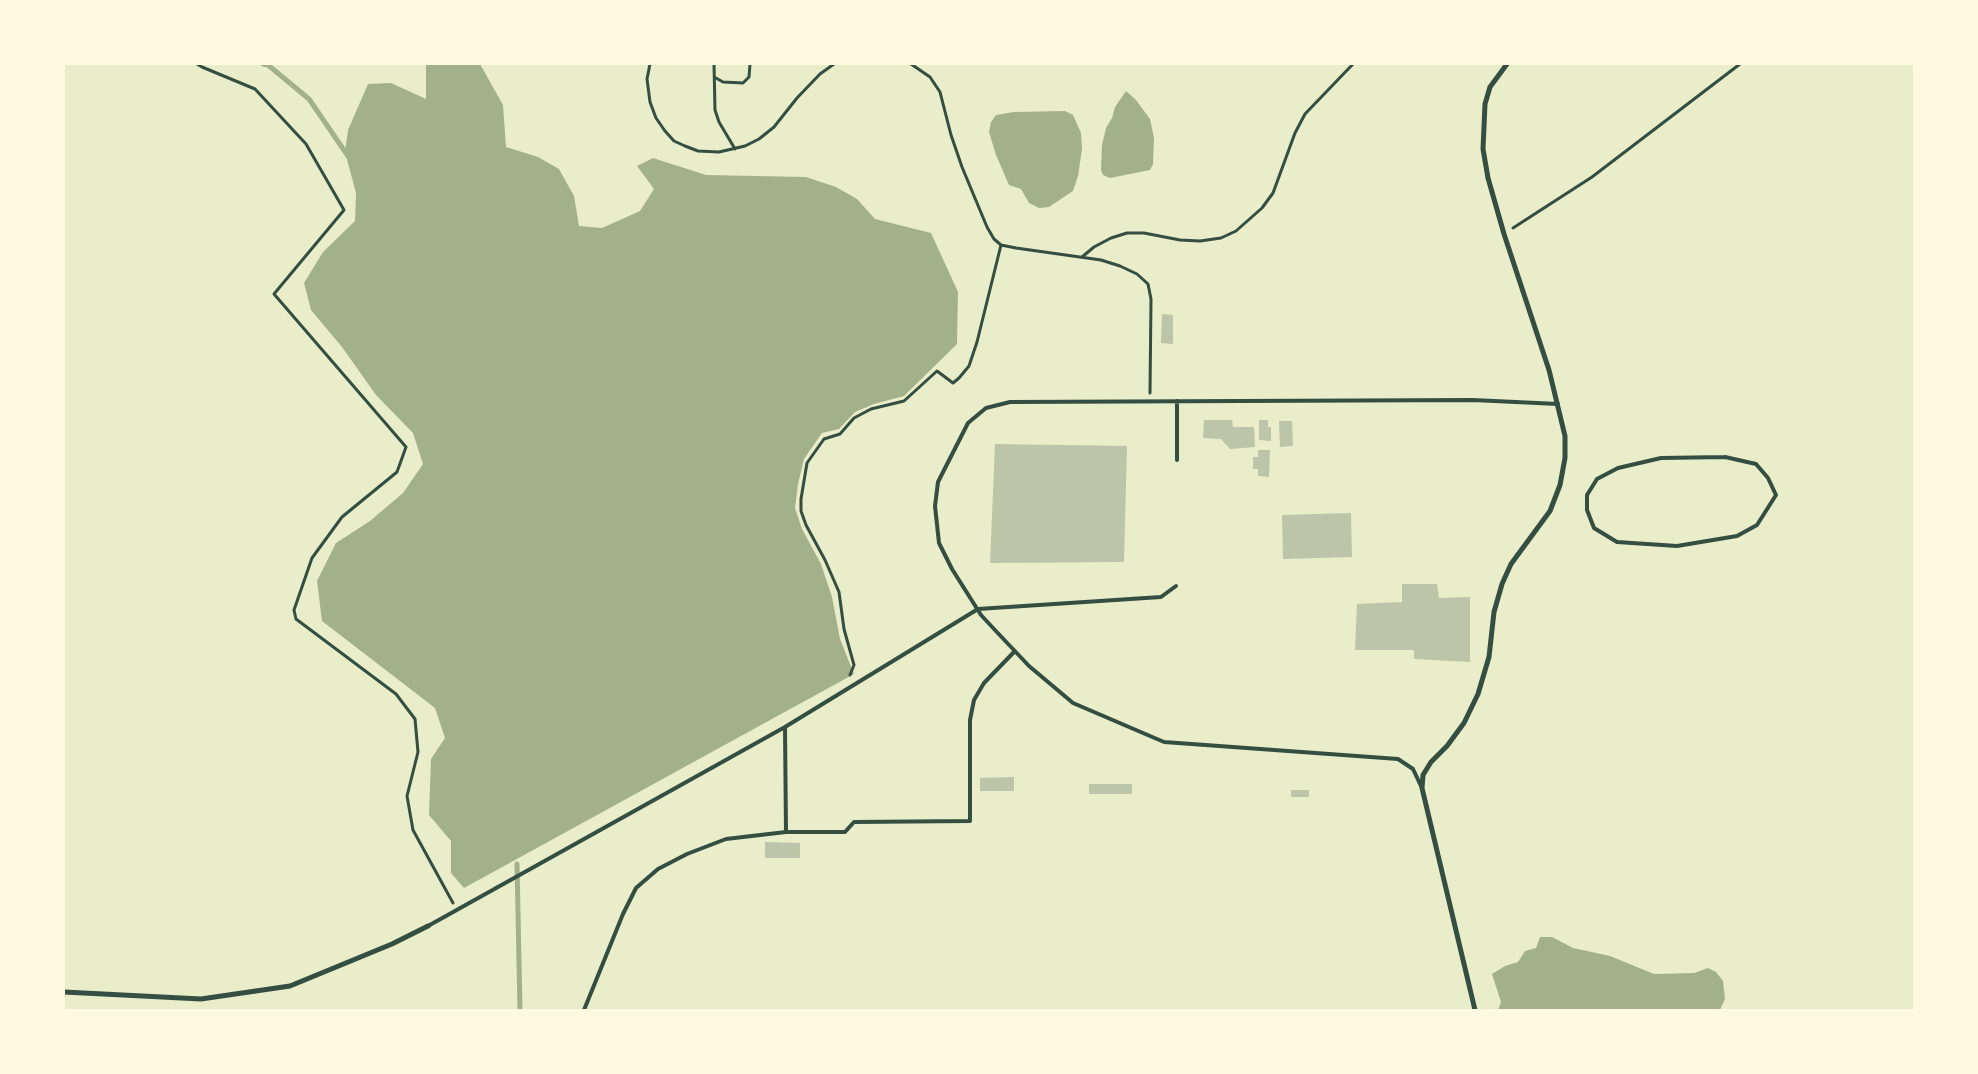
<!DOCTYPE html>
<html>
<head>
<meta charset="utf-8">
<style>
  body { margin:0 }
  #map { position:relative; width:1978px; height:1074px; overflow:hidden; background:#e9edc9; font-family:Inter,sans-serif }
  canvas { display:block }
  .frame { position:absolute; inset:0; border:65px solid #fefae0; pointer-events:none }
</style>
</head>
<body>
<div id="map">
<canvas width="1978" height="1074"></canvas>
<div class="frame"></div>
</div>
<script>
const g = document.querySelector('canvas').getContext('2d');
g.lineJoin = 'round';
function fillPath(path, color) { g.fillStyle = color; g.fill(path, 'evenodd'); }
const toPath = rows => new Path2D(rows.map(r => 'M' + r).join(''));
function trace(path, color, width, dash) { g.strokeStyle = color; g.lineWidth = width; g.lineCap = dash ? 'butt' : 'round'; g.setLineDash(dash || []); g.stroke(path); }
fillPath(toPath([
  [426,64,480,64,503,105,506,147,538,157,559,169,574,196,579,226,602,228,640,211,654,189,637,166,653,158,706,175,806,177,836,187,857,199,875,219,931,233,958,292,957,344,904,396,874,404,855,412,839,429,822,433,804,459,798,484,795,508,802,529,821,564,832,597,840,639,854,674,464,888,451,873,451,841,429,815,431,759,445,738,435,708,322,621,317,581,336,543,370,521,403,493,423,464,413,433,376,395,342,347,311,310,304,283,323,252,355,221,356,193,345,152,348,130,368,84,391,83,426,99],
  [1126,91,1136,100,1150,119,1154,138,1153,164,1150,170,1110,178,1103,175,1101,170,1102,145,1106,128,1112,118,1115,107],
  [1065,111,1073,115,1081,133,1082,149,1078,176,1073,191,1049,207,1039,208,1029,203,1021,189,1009,185,996,155,989,132,991,122,996,115,1014,112],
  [1540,937,1552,937,1573,948,1610,956,1654,974,1694,973,1708,968,1716,972,1723,981,1725,999,1720,1010,1498,1010,1501,1002,1492,974,1505,966,1518,962,1525,951,1536,948]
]), '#a3b18a');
trace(toPath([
  [263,64,268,65,309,99,348,156],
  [517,864,520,1010]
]), '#a3b18a', 5);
fillPath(toPath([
  [1162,314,1173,315,1173,344,1161,343],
  [1204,420,1232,420,1233,427,1254,427,1255,447,1230,449,1221,439,1203,438],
  [1259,420,1268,420,1268,427,1271,427,1271,441,1259,440],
  [1279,421,1292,421,1293,446,1280,447],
  [995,444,1127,446,1124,562,990,563],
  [1258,450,1270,450,1269,477,1258,476,1258,469,1253,469,1253,457,1258,457],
  [1351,513,1352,557,1283,559,1282,515],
  [1402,584,1437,584,1439,598,1470,597,1470,662,1414,659,1414,650,1355,650,1357,604,1402,602],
  [1014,777,1014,791,980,791,980,778],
  [1089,784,1132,784,1132,794,1089,794],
  [1291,790,1309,790,1309,797,1291,797],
  [765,842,800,843,800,858,765,858]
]), '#bcc5a7');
trace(toPath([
  [197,64,202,67,255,89,306,144,344,210,274,294,406,447,397,472,342,517,312,558,294,610,296,619,396,694,415,719,418,752,407,796,413,830,453,903],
  [650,64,647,79,650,102,656,118,665,131,674,141,685,146,698,151,719,152,745,146,759,139,774,127,797,98,820,74,834,64],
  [714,64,715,110,719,122,735,149],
  [911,64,930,77,940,92,951,135,962,167,987,227,994,239,1001,245,1016,248,1101,260,1120,266,1137,274,1148,284,1151,299,1150,393],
  [716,78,723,82,743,83,749,77,750,64],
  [1513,228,1592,177,1740,64],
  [1082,257,1094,247,1111,238,1127,233,1144,233,1180,240,1200,241,1221,238,1236,231,1262,208,1273,193,1295,133,1305,114,1353,64],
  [850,675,854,665,844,629,839,592,825,560,806,525,801,511,801,499,807,463,824,439,840,434,854,418,871,409,904,401,937,371,953,383,959,378,969,366,977,342,1001,245]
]), '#344e41', 3);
trace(toPath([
  [1725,457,1756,464,1768,478,1776,495,1757,525,1737,536,1677,546,1617,542,1594,528,1587,510,1587,495,1597,479,1618,468,1661,458,1725,457],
  [1177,460,1177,401],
  [785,727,786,832],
  [1421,786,1413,769,1398,759,1164,742,1073,703,1029,666,994,629,981,615,952,569,939,543,935,506,938,482,968,423,986,408,1010,402,1473,400,1558,404],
  [428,926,785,727,978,609,1161,597,1176,586],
  [584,1010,623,914,636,888,658,869,687,854,726,839,786,832,845,832,854,822,970,821,970,720,974,700,984,683,1015,651]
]), '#344e41', 4);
trace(toPath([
  [64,992,201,999,290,986,392,944,428,926],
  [1475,1010,1422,788,1423,775,1431,762,1447,746,1464,723,1478,694,1489,657,1494,612,1502,584,1511,564,1550,511,1560,485,1565,458,1565,436,1549,370,1504,234,1488,178,1483,149,1485,104,1490,87,1507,64]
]), '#344e41', 5);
</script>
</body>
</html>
